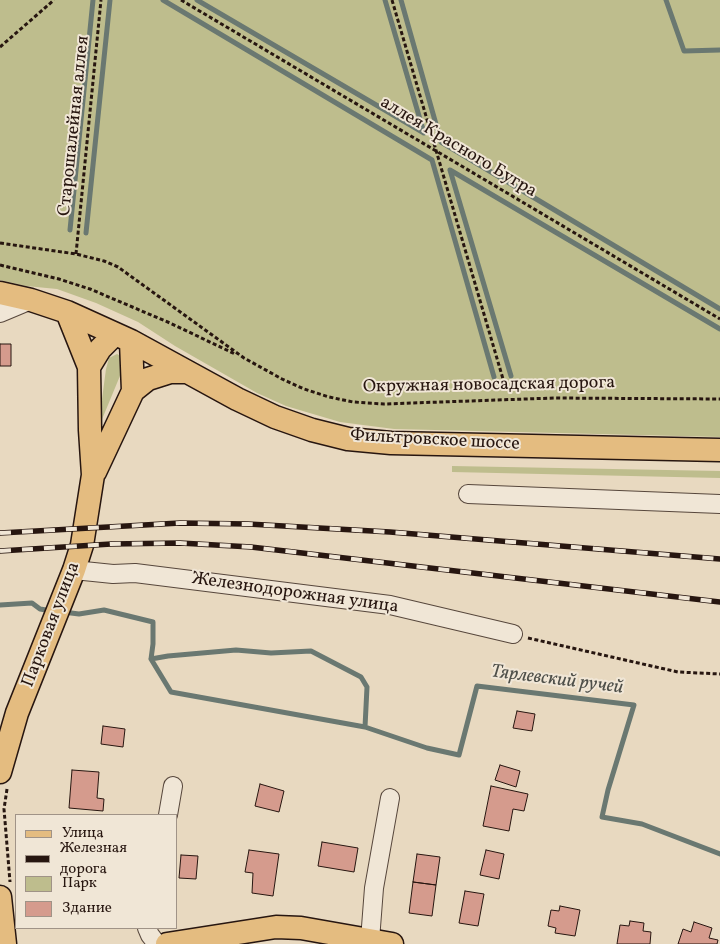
<!DOCTYPE html>
<html>
<head>
<meta charset="utf-8">
<style>
  body { margin:0 }
  #map { position:relative; width:720px; height:944px; overflow:hidden; background:#e8d9c0; font-family:Vollkorn,serif }
  canvas { display:block }
  .legend { position:absolute; left:15px; top:814px; width:162px; height:115px; box-sizing:border-box; background:#f0e6d6; border:1px solid #a09387; margin:0; padding:6px 9px; list-style:none; font-size:15px; color:#271610 }
  .legend li { display:flex; align-items:center; gap:10px; height:25px }
  .legend b { width:25px; border:1px solid #a09387 }
</style>
</head>
<body>
<div id="map">
<canvas width="720" height="944"></canvas>
<ul class="legend">
<li><b style="height:6px;background:#e4bc80"></b>Улица</li>
<li><b style="height:6px;background:#271610"></b>Железная дорога</li>
<li><b style="height:14px;background:#bebd8d"></b>Парк</li>
<li><b style="height:14px;background:#d59b8d"></b>Здание</li>
</ul>
</div>
<script>
const g = document.querySelector('canvas').getContext('2d');
g.lineJoin = 'round';
function fillPath(path, color) { g.fillStyle = color; g.fill(path, 'evenodd'); }
const toPath = rows => new Path2D(rows.map(r => 'M' + r).join(''));
function trace(path, color, width, dash) { g.strokeStyle = color; g.lineWidth = width; g.lineCap = dash ? 'butt' : 'round'; g.setLineDash(dash || []); g.stroke(path); }
function write(font, color, halo, rows, align = 'center') {
  g.font = font + ' Vollkorn,serif'; g.lineWidth = 4; g.setLineDash([]); g.textBaseline = 'middle'; g.strokeStyle = halo; g.fillStyle = color; for (const [text, x, y, turn = 0] of rows) {
    g.save(); g.translate(x, y); g.rotate((+turn || 0) * Math.PI / 180); g.textAlign = isNaN(turn) ? turn : align; if (halo) g.strokeText(text, 0, 0); g.fillText(text, 0, 0); g.restore();
  }
}
fillPath(toPath([
  [0,0,720,0,720,437,394,429,340,422,286,406,257,393,175,346,138,322,96,303,57,289,26,286,0,280],
  [117,354,122,357,122,371,98,429,106,369,109,358],
  [452,466,720,471,720,478,452,472]
]), '#bebd8d');
trace(toPath([
  [163,0,432,160,494,377],
  [197,0,424,133],
  [385,0,424,133],
  [401,0,441,142,720,309],
  [666,0,684,51,720,50],
  [450,170,720,329],
  [450,170,511,376],
  [70,230,93,0],
  [86,233,110,0],
  [0,605,32,603,40,609,52,611],
  [63,612,79,614,104,610,153,622,153,644,151,659,168,656,236,650,271,653,311,651,361,677,367,687,365,727,427,748,459,755,477,686,634,705,608,790,602,817,642,824,720,854],
  [151,659,171,692,365,727]
]), '#6a7871', 5);
const building = toPath([
  [0,344,11,344,11,366,0,366,0,344],
  [517,711,535,714,532,731,513,728,517,711],
  [103,726,125,729,123,747,101,744,103,726],
  [500,765,520,771,516,787,495,780,500,765],
  [72,770,99,772,97,798,104,799,103,811,69,808,72,770],
  [260,784,284,791,279,812,255,806,260,784],
  [491,786,528,794,524,811,513,809,509,831,483,826,491,786],
  [322,842,358,848,354,872,318,866,322,842],
  [249,850,279,854,273,896,252,893,253,873,245,872,249,850],
  [486,850,504,854,499,879,480,875,486,850],
  [417,854,440,857,436,885,413,882,417,854],
  [181,855,198,856,196,879,179,878,181,855],
  [413,882,436,885,432,916,409,913,413,882],
  [465,891,484,894,478,926,459,923,465,891],
  [560,906,580,910,575,936,555,933,556,928,548,926,551,910,559,911,560,906],
  [630,921,644,923,643,931,651,932,650,944,617,944,620,925,629,926,630,921],
  [694,922,712,928,709,938,718,940,717,944,678,944,683,929,691,932,694,922]
]);
fillPath(building, '#d59b8d');
trace(building, '#271610', 1);
const minor = toPath([
  [0,313,31,300],
  [468,494,720,504],
  [74,570,113,574,135,573,390,605,513,634],
  [168,815,173,786],
  [147,928,150,935,157,944],
  [370,940,374,888,390,798]
]);
const major = toPath([
  [0,293,31,300,67,312,131,341,237,399,275,417,312,430,348,439,391,443,720,450],
  [67,312,89,367],
  [131,341,133,391],
  [95,472,133,391,148,379,170,372,187,372],
  [0,772,17,713,74,570,82,545,93,475,90,430,89,367,100,349,115,334],
  [0,897,5,944],
  [167,944,276,927,301,928,392,944]
]);
trace(minor, '#57473c', 20);
trace(major, '#271610', 25);
trace(toPath([
  [181,0,720,319],
  [392,0,503,379],
  [0,47,54,0],
  [0,243,76,254,104,261,118,267,244,358,282,379,304,389,329,397,353,402,384,404,554,398,720,399],
  [76,254,101,0],
  [0,265,59,279,90,289,170,323,235,354],
  [528,638,678,672,720,674],
  [7,789,4,809,10,882]
]), '#271610', 3, [4, 2.5]);
trace(minor, '#f0e6d6', 18);
trace(major, '#e4bc80', 22);
const rail = toPath([
  [0,533,180,523,248,524,390,532,720,559],
  [0,551,111,544,180,543,251,547,720,602]
]);
trace(rail, '#271610', 5.5);
trace(rail, '#f0e6d6', 4, [11]);
write('18px', '#271610', '#f0e6d6', [
  ["Старошалейная аллея",75,126,-84],
  ["аллея Красного Бугра",458,148,31],
  ["Окружная новосадская дорога",489,386,-1],
  ["Фильтровское шоссе",435,441,3],
  ["Железнодорожная улица",295,594,8],
  ["Парковая улица",52,625,-69]
]);
write('italic 19px', '#4e4f49', '#f0e6d6', [
  ["Тярлевский ручей",557,681,7]
]);
</script>
</body>
</html>
